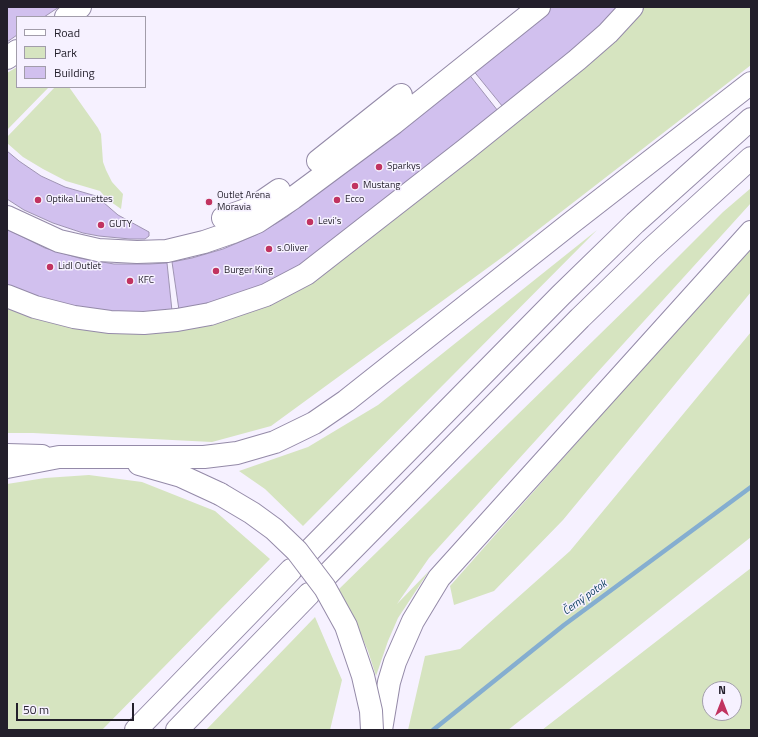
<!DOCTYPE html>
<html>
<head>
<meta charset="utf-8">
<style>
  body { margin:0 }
  #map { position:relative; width:758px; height:737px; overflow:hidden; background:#f6f1ff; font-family:"Titillium Web",sans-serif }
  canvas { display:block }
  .frame { position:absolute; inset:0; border:8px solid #231f2b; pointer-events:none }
  .legend { position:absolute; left:16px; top:16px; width:130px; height:72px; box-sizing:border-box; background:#f6f1ff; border:1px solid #a29daa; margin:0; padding:5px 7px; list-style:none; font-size:12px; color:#231f2b }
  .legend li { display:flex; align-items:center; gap:8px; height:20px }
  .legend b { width:20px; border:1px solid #a29daa }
  .north { position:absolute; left:702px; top:681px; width:40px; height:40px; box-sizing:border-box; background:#f6f1ff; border:1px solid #a29daa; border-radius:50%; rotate:0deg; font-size:11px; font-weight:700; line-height:16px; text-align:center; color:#231f2b }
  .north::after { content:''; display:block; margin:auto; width:14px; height:18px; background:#c13360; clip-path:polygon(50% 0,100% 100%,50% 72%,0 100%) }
  .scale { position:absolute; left:16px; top:703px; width:118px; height:18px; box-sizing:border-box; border:2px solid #231f2b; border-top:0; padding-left:5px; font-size:12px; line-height:14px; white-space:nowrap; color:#231f2b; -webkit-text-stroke:3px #f6f1ff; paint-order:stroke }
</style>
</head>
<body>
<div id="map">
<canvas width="758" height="737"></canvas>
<div class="frame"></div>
<ul class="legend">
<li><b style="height:5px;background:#fff"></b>Road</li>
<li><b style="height:11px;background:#d6e4c0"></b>Park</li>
<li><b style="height:11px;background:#d1c0ee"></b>Building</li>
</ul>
<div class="north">N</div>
<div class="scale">50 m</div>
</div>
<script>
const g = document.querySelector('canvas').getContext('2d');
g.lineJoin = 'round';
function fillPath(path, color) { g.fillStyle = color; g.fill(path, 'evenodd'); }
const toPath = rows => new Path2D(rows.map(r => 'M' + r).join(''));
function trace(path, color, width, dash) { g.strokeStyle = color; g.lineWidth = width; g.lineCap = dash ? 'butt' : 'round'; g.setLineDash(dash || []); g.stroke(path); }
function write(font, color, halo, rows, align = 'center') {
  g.font = font + ' "Titillium Web",sans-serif'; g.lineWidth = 3; g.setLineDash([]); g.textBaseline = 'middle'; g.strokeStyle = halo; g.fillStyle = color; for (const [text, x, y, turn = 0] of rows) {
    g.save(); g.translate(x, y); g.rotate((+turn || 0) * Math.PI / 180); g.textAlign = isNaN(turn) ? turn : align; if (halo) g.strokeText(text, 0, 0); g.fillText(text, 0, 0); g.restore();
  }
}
fillPath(toPath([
  [642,7,751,7,751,65,508,253,271,426,212,442,33,433,7,433,7,303,210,322],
  [17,67,17,87,49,87,7,130,7,73],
  [55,87,69,87,98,128,101,134,103,162,106,170,112,182,123,194,121,209,107,199,100,191,66,181,43,169,23,157,7,143,7,137],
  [751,188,751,203,429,558,397,604,429,571,398,618,388,641,376,676,368,651,351,612,338,590,640,295,723,212],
  [597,230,303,526,265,489,239,471,308,447,378,405],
  [751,246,751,292,563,520,494,591,454,605,450,586],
  [751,332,751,537,508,730,408,730,425,656,460,649,570,551],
  [89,475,142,482,215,511,270,559,102,730,7,730,7,484,45,478],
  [751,568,751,730,542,730],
  [710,689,734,689,734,713,710,713],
  [315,617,342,680,330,730,206,730]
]), '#d6e4c0');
trace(toPath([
  [433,730,564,625,751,487]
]), '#85aed0', 4.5);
const building = toPath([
  [7,7,59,7,44,17,17,17,17,35,7,42,7,7],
  [550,7,621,7,612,18,503,107,472,69,550,7],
  [468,73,498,111,298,268,241,295,179,310,172,262,192,258,223,249,256,235,277,223,288,216,468,73],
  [7,151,19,161,41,176,65,187,96,196,118,215,149,232,149,236,145,239,130,239,99,236,83,233,53,223,24,210,7,199,7,151],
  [7,229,45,248,79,258,114,264,149,264,167,263,172,311,129,314,67,306,27,293,7,285,7,229]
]);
fillPath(building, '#d1c0ee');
trace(building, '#9f94b3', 1);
const minor = toPath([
  [66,17,80,7],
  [7,58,17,51],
  [318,161,401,95],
  [7,217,59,241,98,250,137,252,167,251,204,242,233,232,257,222,293,198,394,123,539,7],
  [223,218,243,211,263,201,279,190],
  [7,296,35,307,74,317,110,322,144,323,177,320,210,314,266,295,306,274,465,150,577,60,608,33,632,7],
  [7,455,42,456]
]);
const highway = toPath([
  [139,464,181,476,220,494],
  [7,467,59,457,204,457,237,453,275,442,314,423,346,401,571,223,751,83],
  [309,551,561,295,635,223,751,119],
  [327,575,580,318,650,250,751,158],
  [136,730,291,570],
  [177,730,309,594],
  [381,730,389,682,395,662,413,621,439,578,751,232]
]);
trace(minor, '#948aa8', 24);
trace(highway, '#948aa8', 24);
trace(minor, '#fff', 22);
trace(highway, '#fff', 22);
const highwayBridge = toPath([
  [220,494,252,513,274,529,297,551,325,588,346,626,363,676,371,711,372,730]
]);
trace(highwayBridge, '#948aa8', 24, []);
trace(highwayBridge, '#fff', 22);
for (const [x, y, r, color] of [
  [379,167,4,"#c13360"],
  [355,186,4,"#c13360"],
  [38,200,4,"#c13360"],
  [337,200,4,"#c13360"],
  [209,202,4,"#c13360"],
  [310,222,4,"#c13360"],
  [101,225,4,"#c13360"],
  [269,249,4,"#c13360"],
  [50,267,4,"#c13360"],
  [216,271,4,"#c13360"],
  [130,281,4,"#c13360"]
]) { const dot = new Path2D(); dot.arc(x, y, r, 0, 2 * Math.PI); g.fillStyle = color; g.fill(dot); trace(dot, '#f6f1ff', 1.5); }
write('10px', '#231f2b', '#f6f1ff', [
  ["Sparkys",387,167],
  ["Mustang",363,186],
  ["Outlet Arena",217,196],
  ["Moravia",217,208],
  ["Optika Lunettes",46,200],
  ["Ecco",345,200],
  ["Levi's",318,222],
  ["GUTY",109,225],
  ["s.Oliver",277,249],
  ["Lidl Outlet",58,267],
  ["Burger King",224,271],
  ["KFC",138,281]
], 'left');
write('italic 11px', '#063a5b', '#f6f1ff', [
  ["Černý potok",585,598,-36]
]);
</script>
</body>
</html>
